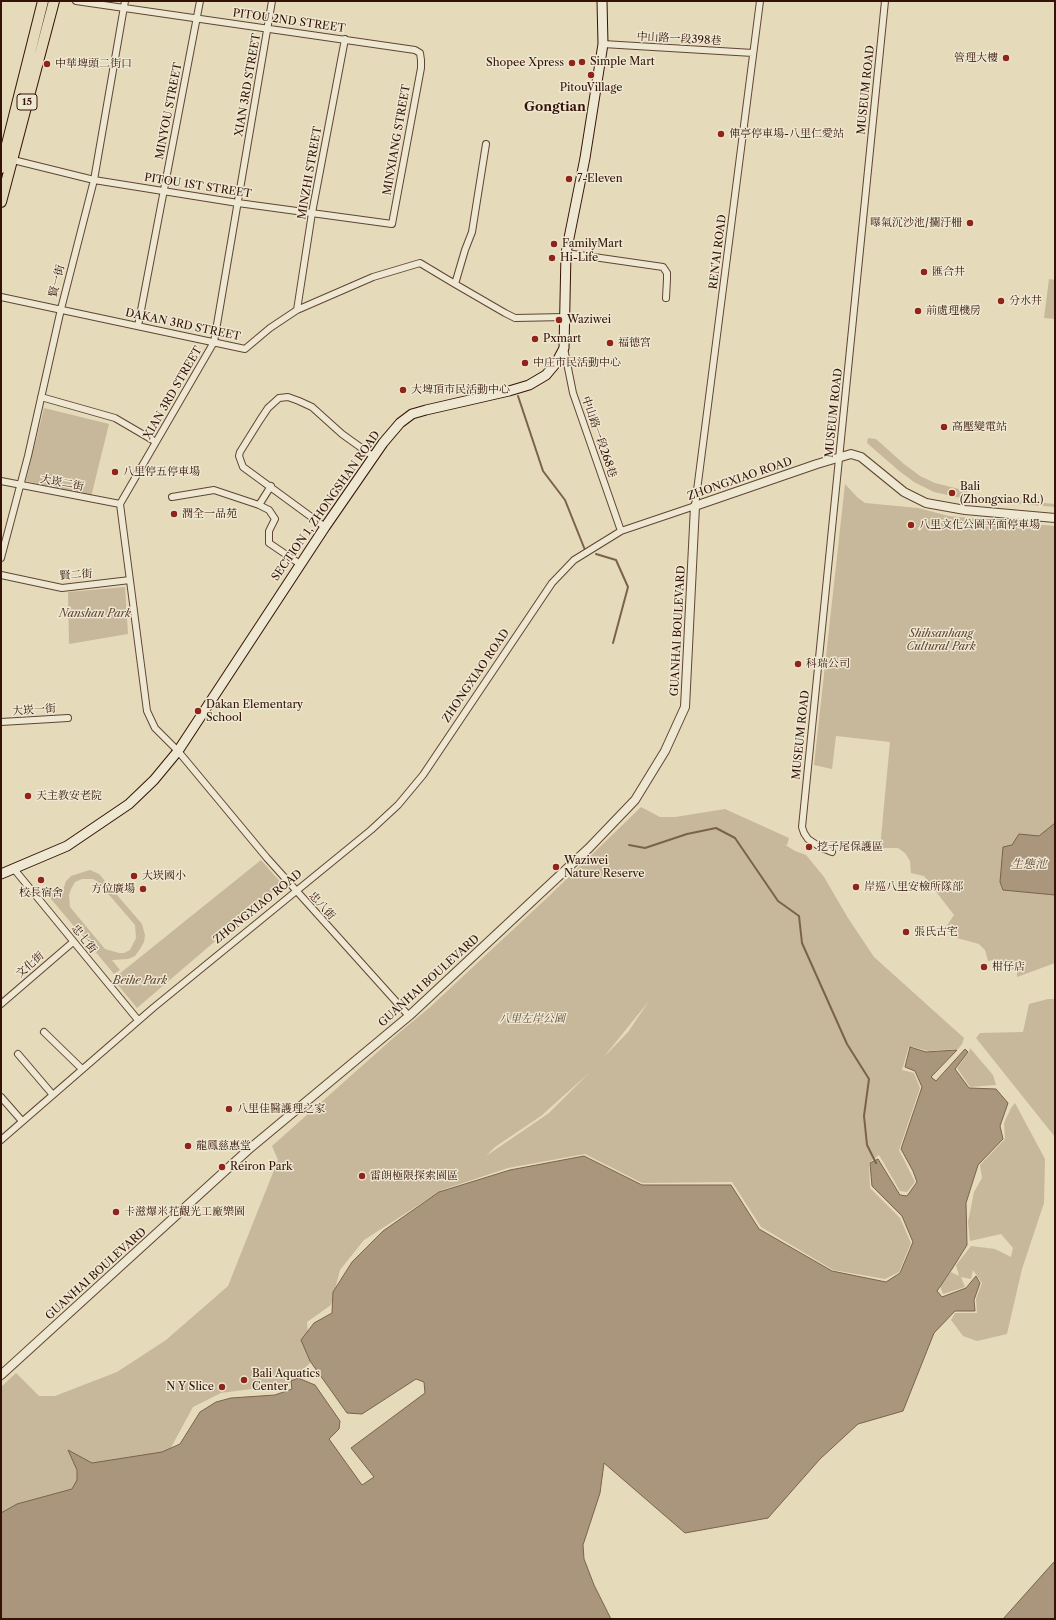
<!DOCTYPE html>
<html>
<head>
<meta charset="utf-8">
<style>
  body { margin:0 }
  #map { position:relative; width:1056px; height:1620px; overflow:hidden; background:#e5dab9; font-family:"Libre Caslon Text",serif }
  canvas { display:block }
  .frame { position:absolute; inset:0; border:2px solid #341306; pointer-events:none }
</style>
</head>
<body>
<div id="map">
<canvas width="1056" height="1620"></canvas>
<div class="frame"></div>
</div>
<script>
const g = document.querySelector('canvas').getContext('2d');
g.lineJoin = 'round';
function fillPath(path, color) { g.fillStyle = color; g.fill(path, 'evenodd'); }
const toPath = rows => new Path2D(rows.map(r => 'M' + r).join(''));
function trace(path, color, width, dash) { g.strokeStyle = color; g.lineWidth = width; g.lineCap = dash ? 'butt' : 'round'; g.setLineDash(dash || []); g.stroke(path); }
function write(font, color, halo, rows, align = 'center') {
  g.font = font + ' "Libre Caslon Text","Noto Serif TC",serif'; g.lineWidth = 3; g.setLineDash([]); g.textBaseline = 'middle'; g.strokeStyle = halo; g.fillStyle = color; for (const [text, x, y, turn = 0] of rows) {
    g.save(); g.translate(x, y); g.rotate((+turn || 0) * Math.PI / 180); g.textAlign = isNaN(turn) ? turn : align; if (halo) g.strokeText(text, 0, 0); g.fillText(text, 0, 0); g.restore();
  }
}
fillPath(toPath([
  [1049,279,1055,280,1055,319,1044,318],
  [44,408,109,424,91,497,26,481],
  [868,438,876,439,904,464,920,476,935,483,967,491,966,496,1055,504,1055,507,965,499,934,492,914,482,898,470,867,443],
  [845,484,857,497,865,503,918,508,949,516,1055,526,1055,963,1017,977,1017,970,1006,969,997,966,993,960,988,961,985,950,979,944,957,938,946,927,954,915,924,876,911,873,910,861,905,853,898,848,880,848,890,742,836,736,832,769,814,765],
  [125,587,128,634,69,644,68,592],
  [641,807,660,817,675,817,725,809,789,838,787,845,784,844,795,851,806,855,824,877,848,918,874,957,964,1038,962,1044,958,1049,928,1051,909,1046,902,1070,914,1073,920,1088,899,1150,915,1182,907,1192,900,1191,879,1155,869,1163,870,1188,900,1218,911,1243,899,1272,885,1279,833,1270,761,1227,732,1182,642,1183,585,1154,508,1168,442,1190,364,1240,340,1270,331,1305,307,1322,310,1363,288,1384,221,1393,193,1407,168,1453,83,1498,1,1528,1,1387,16,1373,39,1396,55,1396,117,1372,166,1340,228,1286,278,1160,272,1146,400,1032,429,1008,549,896],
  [649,1001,628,1032,603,1058],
  [589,1073,549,1113,486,1156,495,1147,541,1116],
  [261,860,282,884,137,1008,113,979],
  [90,870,99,874,142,924,145,935,144,942,140,949,135,956,128,959,112,960,120,970,114,974,46,893,51,888,60,899,66,881,71,876],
  [82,879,93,879,98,882,135,925,136,938,130,950,124,953,119,953,105,949,70,907,69,895,71,889,75,882],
  [1048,999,1055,999,1055,1137,976,1038,980,1033,1023,1032,1029,1004],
  [970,1048,993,1075,996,1085,970,1087,957,1068,969,1052],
  [1015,1103,1045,1159,1044,1203,1022,1269,1007,1334,977,1341,963,1336,951,1320,955,1313,977,1313,976,1299,982,1283,973,1270,971,1279,961,1277,965,1287,943,1294,940,1286,951,1272,959,1276,956,1265,971,1246,995,1249,1011,1257,1013,1248,1001,1234,970,1241,968,1222,974,1192,982,1178,980,1165,1005,1139,1004,1123,1011,1108]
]), '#c7b89b');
const water = toPath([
  [1055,823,1055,895,1003,890,1000,882,1003,847,1012,845,1019,834,1039,836,1055,823],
  [910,1047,926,1052,957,1050,931,1077,936,1081,965,1049,968,1052,955,1069,969,1088,996,1089,1008,1103,1000,1126,1003,1139,978,1165,966,1203,967,1245,952,1269,937,1291,942,1297,966,1288,976,1276,980,1283,974,1300,975,1311,955,1311,934,1333,903,1411,858,1424,820,1459,768,1518,685,1533,604,1463,600,1493,583,1545,584,1559,594,1585,611,1619,1,1619,1,1513,17,1504,72,1489,77,1480,77,1470,68,1450,92,1463,162,1452,180,1444,200,1412,216,1402,231,1398,275,1395,292,1389,291,1381,298,1378,315,1385,340,1421,339,1429,329,1439,362,1485,374,1477,351,1448,425,1393,424,1382,416,1379,362,1414,347,1413,310,1361,301,1340,314,1323,332,1313,333,1292,352,1262,383,1231,439,1192,510,1170,584,1156,642,1185,731,1185,759,1229,832,1271,886,1282,900,1273,913,1242,902,1216,872,1186,870,1163,878,1159,900,1195,907,1196,917,1182,913,1171,901,1149,922,1087,915,1071,905,1067,910,1047],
  [1055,1561,1055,1619,1003,1619,1053,1563,1055,1561]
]);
fillPath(water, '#a9967c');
trace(water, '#7a624d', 1);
trace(toPath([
  [518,396,543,471,565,500,585,550],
  [596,554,616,560,628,587,613,643],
  [629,845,645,848,687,834,716,828,735,838,778,901,799,916,802,943,847,1044,869,1079,864,1116,867,1145,876,1163]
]), '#7a624d', 2);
const minor = toPath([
  [272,1,214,342,120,504,147,711,155,728,178,751,267,858,409,1016],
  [603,44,753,53],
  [486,144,472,232,465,250,455,284,505,313,515,318,565,317],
  [9,159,94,180,238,203,392,224,421,68,421,60,420,53,415,50,76,1],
  [566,253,663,267,667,273,667,279,666,298],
  [1,297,245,349,270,328,297,310,373,277,420,263,455,284],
  [297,310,312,213,345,39],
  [138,326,200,1],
  [564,348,573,393,621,531],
  [41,397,115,418,156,442],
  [1,481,120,504],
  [172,497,214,490,259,505,269,510,275,519,269,531,269,543,300,564],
  [259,505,271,486],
  [325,527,243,467,239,456,240,452,260,420,268,408,279,398,288,397,299,401,312,407,342,434,374,457],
  [1,558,28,456,61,309,94,180,125,1],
  [1,575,62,588,130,580],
  [1,722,68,718],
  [832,852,820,847,808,839,804,833,802,827,885,1],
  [14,869,138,1020],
  [1,1004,73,942],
  [44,1032,82,1069],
  [18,1054,53,1095],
  [1,1097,22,1121],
  [1,1140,153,1008,371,830,398,805,423,775,552,583,574,560,621,531,695,506,760,1]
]);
const tertiary = toPath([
  [1,1375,248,1150,409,1016,589,848,635,800,665,751,685,707,695,506,817,464,851,454,861,457,904,492,926,503,965,510,1055,518]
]);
const secondary = toPath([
  [1,874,67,846,129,804,154,780,178,751,325,527,383,443,400,423,412,414,426,410,509,391,529,385,546,375,556,363,564,348,566,253,585,158,603,44,602,1]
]);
const primary = toPath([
  [1,168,43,1],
  [1,202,54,1]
]);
trace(minor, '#604533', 8);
trace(tertiary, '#604533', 10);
trace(secondary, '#341306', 11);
trace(primary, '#341306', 12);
trace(minor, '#eee7d2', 6);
trace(tertiary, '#eee7d2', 8);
trace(secondary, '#eee7d2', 9);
trace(primary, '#e5dab9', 10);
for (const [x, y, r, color] of [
  [1006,58,4,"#8f2418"],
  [582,62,4,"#8f2418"],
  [572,63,4,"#8f2418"],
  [47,64,4,"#8f2418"],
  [591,75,4,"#8f2418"],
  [721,134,4,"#8f2418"],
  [569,179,4,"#8f2418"],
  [970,223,4,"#8f2418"],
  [554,244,4,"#8f2418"],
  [552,258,4,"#8f2418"],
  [924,272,4,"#8f2418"],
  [1001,301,4,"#8f2418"],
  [918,311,4,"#8f2418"],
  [559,320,4,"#8f2418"],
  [535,339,4,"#8f2418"],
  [610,343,4,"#8f2418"],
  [525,363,4,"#8f2418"],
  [403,390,4,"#8f2418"],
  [944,427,4,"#8f2418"],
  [115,472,4,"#8f2418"],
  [952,493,4,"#8f2418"],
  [174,514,4,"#8f2418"],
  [911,525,4,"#8f2418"],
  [798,664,4,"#8f2418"],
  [198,711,4,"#8f2418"],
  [28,796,4,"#8f2418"],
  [809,847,4,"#8f2418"],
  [556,867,4,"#8f2418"],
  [134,876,4,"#8f2418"],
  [41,880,4,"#8f2418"],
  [856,887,4,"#8f2418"],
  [143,889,4,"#8f2418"],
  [906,932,4,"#8f2418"],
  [984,967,4,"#8f2418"],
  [229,1109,4,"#8f2418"],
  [188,1146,4,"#8f2418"],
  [222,1167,4,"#8f2418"],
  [362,1176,4,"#8f2418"],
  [116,1212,4,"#8f2418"],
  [244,1380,4,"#8f2418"],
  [222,1387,4,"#8f2418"]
]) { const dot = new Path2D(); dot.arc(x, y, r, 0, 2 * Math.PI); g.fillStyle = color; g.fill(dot); trace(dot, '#eee7d2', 1.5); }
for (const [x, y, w] of [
  [27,102,20]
]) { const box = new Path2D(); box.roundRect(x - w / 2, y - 8, w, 16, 3); g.fillStyle = '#eee7d2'; g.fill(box); trace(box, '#341306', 1); }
write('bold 10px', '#341306', null, [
  ["15",27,102]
]);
write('11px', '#341306', '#eee7d2', [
  ["PITOU 2ND STREET",289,21,8],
  ["中山路一段398巷",679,39,3],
  ["XIAN 3RD STREET",248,85,-80],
  ["MUSEUM ROAD",866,90,-84],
  ["MINYOU STREET",169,111,-79],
  ["MINXIANG STREET",397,140,-80],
  ["MINZHI STREET",310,173,-80],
  ["PITOU 1ST STREET",198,186,9],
  ["REN'AI ROAD",718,252,-83],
  ["賢一街",57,281,-76],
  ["DAKAN 3RD STREET",183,325,12],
  ["XIAN 3RD STREET",173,393,-60],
  ["MUSEUM ROAD",834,413,-84],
  ["中山路一段268巷",599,437,71],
  ["ZHONGXIAO ROAD",740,479,-19],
  ["大崁二街",62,483,11],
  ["SECTION 1, ZHONGSHAN ROAD",326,506,-55],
  ["賢二街",76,575,-4],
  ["GUANHAI BOULEVARD",678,631,-87],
  ["ZHONGXIAO ROAD",476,676,-56],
  ["大崁一街",34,710,-4],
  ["MUSEUM ROAD",801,735,-84],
  ["忠八街",322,906,48],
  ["ZHONGXIAO ROAD",258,907,-39],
  ["忠七街",84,939,51],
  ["文化街",30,965,-41],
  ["GUANHAI BOULEVARD",429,981,-42],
  ["GUANHAI BOULEVARD",96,1274,-42]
]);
write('11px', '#341306', '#eee7d2', [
  ["管理大樓",998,58,"right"],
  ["Simple Mart",590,62],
  ["Shopee Xpress",564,63,"right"],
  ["中華埤頭二街口",55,64],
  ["PitouVillage",591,88,"center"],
  ["俥亭停車場-八里仁愛站",729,134],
  ["7-Eleven",577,179],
  ["曝氣沉沙池/攔汙柵",962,223,"right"],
  ["FamilyMart",562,244],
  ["Hi-Life",560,258],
  ["匯合井",932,272],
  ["分水井",1009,301],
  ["前處理機房",926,311],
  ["Waziwei",567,320],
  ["Pxmart",543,339],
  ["福德宮",618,343],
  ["中庄市民活動中心",533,363],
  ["大埤頂市民活動中心",411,390],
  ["高壓變電站",952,427],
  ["八里停五停車場",123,472],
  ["Bali",960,487],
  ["(Zhongxiao Rd.)",960,500],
  ["潤全一品苑",182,514],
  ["八里文化公園平面停車場",919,525],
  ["科瑞公司",806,664],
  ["Dakan Elementary",206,705],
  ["School",206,718],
  ["天主教安老院",36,796],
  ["挖子尾保護區",817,847],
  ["Waziwei",564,861],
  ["Nature Reserve",564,874],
  ["大崁國小",142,876],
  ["岸巡八里安檢所隊部",864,887],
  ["方位廣場",135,889,"right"],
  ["校長宿舍",41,893,"center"],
  ["張氏古宅",914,932],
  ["柑仔店",992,967],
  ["八里佳醫護理之家",237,1109],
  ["龍鳳慈惠堂",196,1146],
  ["Reiron Park",230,1167],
  ["雷朗極限探索園區",370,1176],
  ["卡滋爆米花觀光工廠樂園",124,1212],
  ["Bali Aquatics",252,1374],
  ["Center",252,1387],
  ["N Y Slice",214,1387,"right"]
], 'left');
write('italic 11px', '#604533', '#eee7d2', [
  ["Nanshan Park",95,614],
  ["Shihsanhang",941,634],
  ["Cultural Park",941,647],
  ["Beihe Park",140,981],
  ["八里左岸公園",532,1019]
]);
write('italic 12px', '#634735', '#eee7d2', [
  ["生態池",1029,865]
]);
write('bold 13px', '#341306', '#eee7d2', [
  ["Gongtian",555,107]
]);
</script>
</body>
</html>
